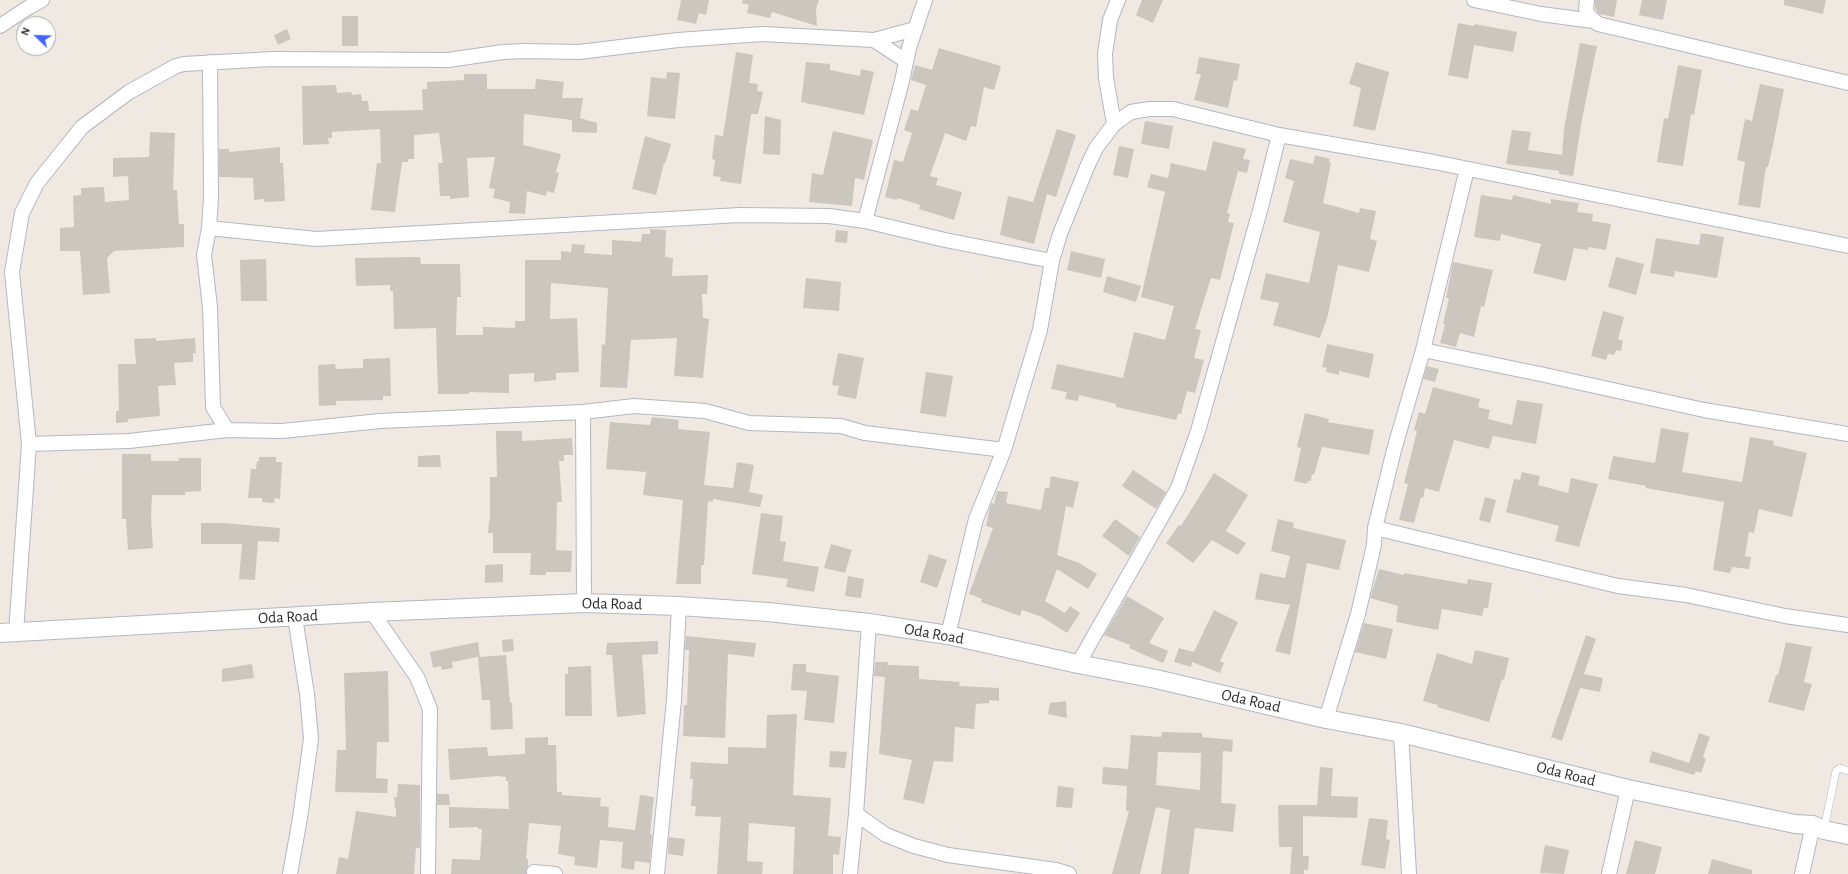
<!DOCTYPE html>
<html>
<head>
<meta charset="utf-8">
<style>
  body { margin:0 }
  #map { position:relative; width:1848px; height:874px; overflow:hidden; background:#efe9e1; font-family:"Alegreya Sans",sans-serif }
  canvas { display:block }
  .north { position:absolute; left:16px; top:16px; width:40px; height:40px; box-sizing:border-box; background:#fff; border:1px solid #ababab; border-radius:50%; rotate:293deg; font-size:11px; font-weight:700; line-height:16px; text-align:center; color:#2e2e2e }
  .north::after { content:''; display:block; margin:auto; width:14px; height:18px; background:#4264fb; clip-path:polygon(50% 0,100% 100%,50% 72%,0 100%) }
</style>
</head>
<body>
<div id="map">
<canvas width="1848" height="874"></canvas>
<div class="north">N</div>
</div>
<script>
const g = document.querySelector('canvas').getContext('2d');
g.lineJoin = 'round';
function fillPath(path, color) { g.fillStyle = color; g.fill(path, 'evenodd'); }
const toPath = rows => new Path2D(rows.map(r => 'M' + r).join(''));
function trace(path, color, width, dash) { g.strokeStyle = color; g.lineWidth = width; g.lineCap = dash ? 'butt' : 'round'; g.setLineDash(dash || []); g.stroke(path); }
function write(font, color, halo, rows, align = 'center') {
  g.font = font + ' "Alegreya Sans",sans-serif'; g.lineWidth = 4; g.setLineDash([]); g.textBaseline = 'middle'; g.strokeStyle = halo; g.fillStyle = color; for (const [text, x, y, turn = 0] of rows) {
    g.save(); g.translate(x, y); g.rotate((+turn || 0) * Math.PI / 180); g.textAlign = isNaN(turn) ? turn : align; if (halo) g.strokeText(text, 0, 0); g.fillText(text, 0, 0); g.restore();
  }
}
fillPath(toPath([
  [681,0,709,0,706,15,699,13,696,24,677,20],
  [743,0,819,0,816,9,817,26,772,12,770,18,747,13,749,5,742,3],
  [1142,0,1163,0,1153,23,1136,15],
  [1595,0,1617,0,1614,17,1599,14,1595,8],
  [1642,0,1667,0,1663,20,1639,15],
  [1784,0,1826,0,1823,14,1784,5],
  [342,16,358,16,358,46,342,46],
  [1458,23,1474,26,1475,24,1517,32,1513,52,1474,45,1468,79,1448,75],
  [287,29,291,39,278,45,274,35],
  [1580,43,1597,46,1582,119,1573,176,1559,174,1559,171,1506,164,1512,130,1531,132,1528,150,1562,155,1564,129],
  [939,48,1001,66,994,90,984,87,976,127,971,126,966,141,945,133,930,176,938,178,936,185,962,192,954,220,919,209,920,205,897,198,897,200,885,197,894,160,903,162,912,133,904,130,911,109,918,111,926,85,911,80,915,65,932,70],
  [736,52,753,55,749,83,758,84,757,91,763,92,758,114,751,114,741,184,720,181,721,177,713,176,715,160,712,159,715,135,723,136],
  [1199,57,1240,64,1237,81,1234,80,1228,108,1194,100,1201,74,1196,74],
  [806,62,830,64,830,70,860,76,861,69,874,72,864,115,801,102],
  [1356,62,1389,72,1375,131,1353,126,1361,88,1349,84],
  [1678,65,1702,70,1694,115,1691,114,1683,166,1657,162,1664,118,1668,119],
  [667,72,680,73,675,119,647,116,651,77,666,79],
  [464,74,487,74,487,89,535,89,536,79,564,82,562,98,583,98,580,118,597,123,597,133,572,132,572,120,524,114,523,145,561,154,556,172,559,173,554,193,547,191,546,196,527,191,525,214,509,213,510,202,493,198,495,189,489,188,495,157,467,158,469,197,450,199,450,196,440,196,438,163,443,163,439,133,414,135,414,159,408,159,408,162,402,162,395,212,371,210,377,163,381,163,380,129,332,132,332,138,328,138,329,144,303,145,302,86,336,85,337,93,351,92,352,95,361,94,362,101,368,101,369,111,423,110,422,89,427,89,427,82,464,80],
  [1760,84,1784,89,1773,145,1768,167,1766,167,1760,208,1738,205,1745,162,1737,160,1745,119,1752,121],
  [765,116,781,120,780,155,763,154],
  [1145,121,1173,126,1169,149,1141,144],
  [1057,129,1076,135,1056,197,1047,194,1034,244,1000,235,1008,196,1033,202],
  [833,131,873,140,864,180,855,178,852,206,809,202,812,173,823,175],
  [150,132,175,133,173,190,177,190,179,224,184,224,184,247,114,251,107,258,110,293,83,295,80,251,60,251,60,228,74,227,73,196,81,195,81,188,104,187,105,202,129,200,128,176,113,177,113,158,149,157],
  [645,136,671,144,665,164,664,163,656,195,632,189],
  [1213,141,1246,149,1243,159,1250,160,1247,173,1238,171,1227,213,1230,214,1228,222,1234,223,1220,280,1211,278,1195,329,1201,330,1194,358,1204,360,1195,393,1187,391,1181,414,1178,414,1176,420,1116,407,1116,404,1079,395,1078,401,1065,399,1067,392,1051,389,1057,364,1123,378,1134,332,1165,340,1174,306,1141,297,1165,192,1147,187,1151,174,1168,178,1171,163,1206,171],
  [1119,146,1134,149,1128,178,1113,175],
  [280,147,280,163,283,163,285,201,264,202,264,199,254,200,253,178,219,177,219,149,229,149,229,152],
  [1315,155,1330,159,1329,162,1331,163,1323,203,1359,213,1360,208,1376,211,1370,239,1377,241,1369,272,1338,265,1328,315,1320,338,1273,325,1279,303,1260,299,1266,273,1309,283,1320,232,1283,222,1294,181,1285,178,1290,159,1313,164],
  [1481,195,1512,200,1513,195,1551,204,1551,199,1579,203,1577,212,1593,214,1592,221,1611,224,1606,250,1588,247,1588,250,1574,248,1566,281,1533,273,1541,244,1501,234,1500,241,1474,237],
  [650,229,666,230,665,257,673,258,672,276,708,275,707,294,702,294,703,318,709,319,703,378,674,376,677,338,631,340,627,388,600,387,602,344,605,345,608,288,551,283,550,319,577,318,579,372,556,373,556,380,534,382,534,373,509,374,509,393,469,392,469,394,438,394,436,328,394,329,393,291,390,291,390,285,356,286,355,258,420,257,421,264,460,264,461,297,457,297,456,335,483,335,483,327,515,328,515,321,525,321,525,260,561,260,561,251,571,252,572,244,585,245,584,253,612,255,612,240,641,242,642,234,650,234],
  [836,230,848,231,847,243,835,242],
  [1701,233,1724,237,1717,278,1675,271,1674,277,1650,273,1656,238,1699,245],
  [1071,251,1105,259,1101,278,1067,270],
  [1616,257,1644,264,1636,295,1608,287],
  [266,259,267,301,241,301,240,260],
  [1453,262,1493,270,1484,307,1481,306,1474,337,1460,333,1456,347,1440,343,1445,324,1443,324,1449,298,1446,298],
  [1107,276,1141,286,1136,302,1103,292],
  [806,278,841,282,839,311,803,308],
  [1603,311,1624,317,1618,339,1623,341,1621,351,1616,350,1614,355,1608,354,1606,360,1591,356],
  [156,338,156,341,195,338,196,353,193,353,193,362,174,363,176,385,158,386,160,416,128,419,128,422,116,423,116,411,119,411,118,364,136,364,134,339],
  [1327,344,1374,354,1369,378,1339,371,1339,375,1326,372,1327,368,1322,367],
  [838,353,864,358,856,399,837,395,839,386,832,385],
  [390,358,391,396,383,396,383,400,336,401,336,405,319,406,318,365,335,364,336,369,363,368,363,359],
  [1427,366,1439,369,1435,382,1423,379],
  [926,372,953,376,946,417,920,413],
  [1433,387,1480,399,1478,407,1490,410,1488,419,1512,425,1517,400,1543,404,1536,444,1493,436,1489,449,1454,440,1439,492,1425,488,1423,498,1421,497,1414,523,1399,520,1408,484,1404,483,1417,431,1414,430,1419,412,1425,414],
  [1305,413,1329,419,1328,422,1374,430,1369,455,1322,447,1314,475,1312,474,1311,481,1308,481,1307,484,1294,481,1301,448,1297,447],
  [652,417,679,420,678,429,710,432,704,485,733,488,737,462,754,465,749,492,763,495,760,507,713,499,713,502,708,501,704,565,701,565,701,584,676,584,683,500,643,495,646,472,606,469,610,422,650,425],
  [1661,428,1689,433,1682,472,1742,482,1750,437,1774,441,1773,445,1807,453,1792,517,1759,509,1754,533,1749,532,1745,556,1751,557,1749,569,1732,567,1730,573,1713,570,1724,502,1646,488,1646,486,1608,479,1613,456,1655,463],
  [496,431,522,431,522,441,572,438,573,455,564,455,564,461,559,461,562,502,557,502,556,550,572,551,571,572,546,572,546,575,530,575,531,553,493,553,493,533,488,533,489,521,490,521,490,477,497,477],
  [122,454,151,454,151,461,179,461,179,458,201,458,201,491,185,492,185,495,152,495,151,518,153,548,128,550,126,519,122,519],
  [440,455,441,467,418,467,418,456],
  [259,457,276,457,276,462,282,462,280,499,275,498,274,503,262,502,262,498,248,498,251,469,256,469,257,461,259,462],
  [1133,470,1166,492,1156,509,1122,486],
  [1522,472,1540,476,1538,485,1568,493,1571,478,1598,484,1579,547,1555,541,1559,526,1506,512,1514,479,1520,480],
  [1214,473,1248,495,1226,531,1246,543,1238,555,1212,540,1193,563,1166,543,1179,525,1181,526],
  [1051,476,1079,482,1073,508,1066,506,1057,555,1079,563,1097,574,1088,589,1057,569,1045,601,1065,613,1070,606,1080,613,1067,633,1042,617,1022,610,1020,616,981,602,982,599,969,594,993,528,986,526,990,506,992,503,994,504,997,491,1008,492,1006,503,1041,510,1045,488,1049,488],
  [1485,497,1496,500,1490,523,1479,520],
  [761,513,783,516,780,541,786,542,783,561,819,567,814,592,786,587,788,579,752,574],
  [1115,519,1140,537,1129,556,1102,536],
  [1278,519,1294,523,1293,528,1346,540,1339,570,1307,563,1290,655,1275,651,1290,605,1255,599,1260,573,1285,578,1290,556,1271,551],
  [201,523,223,523,280,528,279,542,258,541,255,580,239,579,242,544,201,544],
  [831,544,852,550,845,573,824,568],
  [929,554,947,560,937,588,920,582],
  [503,564,503,582,485,583,485,565],
  [1379,569,1404,575,1404,573,1467,584,1468,579,1492,583,1488,608,1484,608,1482,616,1442,609,1438,630,1396,622,1398,606,1370,598],
  [848,576,864,579,861,598,845,596],
  [1127,596,1164,618,1149,643,1168,651,1163,663,1129,648,1130,645,1104,635],
  [1214,610,1238,622,1220,661,1224,663,1220,673,1192,662,1191,667,1174,662,1179,648,1194,652],
  [1364,623,1393,629,1386,659,1355,652],
  [1586,635,1596,639,1584,674,1603,678,1600,692,1580,688,1562,741,1551,737],
  [686,636,756,643,754,657,728,654,725,738,683,736,684,705,687,705,689,650,685,650],
  [513,639,514,651,503,652,502,640],
  [658,641,658,654,642,655,646,714,617,717,612,655,606,655,607,643],
  [478,642,480,657,506,655,510,703,512,703,513,729,491,730,490,700,482,700,478,657,452,662,453,668,442,670,441,666,433,668,430,652],
  [1786,642,1812,647,1804,682,1812,684,1804,711,1768,702,1776,675,1778,675],
  [1475,650,1509,658,1504,680,1502,679,1489,722,1437,707,1438,705,1423,701,1437,653,1472,664],
  [875,662,888,662,887,665,919,666,919,679,960,682,959,686,999,688,999,701,989,700,989,703,976,704,974,729,955,727,953,762,934,761,924,804,903,799,912,760,879,754,885,677,874,676],
  [252,664,254,678,222,682,222,669],
  [793,664,806,664,806,672,839,676,834,723,804,720,807,691,791,690],
  [591,666,592,716,565,716,565,674,568,674,568,667],
  [388,671,389,742,377,742,376,778,388,779,387,793,335,792,337,750,346,750,344,673],
  [1066,701,1067,718,1048,714,1050,703],
  [797,714,793,795,831,798,828,836,841,837,839,855,833,854,833,874,793,874,795,827,749,823,747,861,763,862,762,874,717,874,721,817,695,816,696,806,691,806,693,779,690,779,691,762,728,764,728,747,766,748,767,715],
  [1162,732,1202,733,1202,737,1233,740,1232,752,1223,751,1221,803,1236,804,1233,832,1195,828,1189,874,1161,874,1170,810,1156,807,1140,874,1112,874,1129,811,1126,811,1127,786,1102,784,1103,767,1128,769,1131,735,1161,737],
  [1158,752,1201,753,1200,790,1156,785],
  [1699,733,1710,737,1703,757,1706,759,1701,773,1696,771,1694,775,1649,762,1652,751,1689,763],
  [548,737,548,745,556,745,557,792,562,792,562,795,601,798,600,806,609,807,608,827,635,830,640,795,654,797,650,834,652,834,650,863,635,861,634,870,621,868,623,842,600,840,597,868,574,865,575,857,558,854,561,826,529,823,526,859,528,859,528,866,526,874,451,874,452,859,480,860,482,829,478,829,478,827,449,828,449,807,509,809,508,781,506,781,506,777,497,776,450,780,448,749,487,747,488,756,525,754,525,738],
  [830,751,847,752,845,768,829,767],
  [1320,767,1333,768,1331,796,1358,797,1357,818,1303,816,1303,856,1309,856,1308,870,1304,870,1304,874,1290,874,1292,847,1279,847,1278,805,1317,805],
  [398,784,420,785,420,848,416,848,414,874,336,874,339,857,348,859,356,811,396,817,396,808,395,808,394,797,397,797],
  [1058,786,1074,788,1072,808,1056,807],
  [437,794,449,794,450,805,437,805],
  [1369,818,1388,820,1386,839,1390,840,1385,869,1361,865],
  [669,837,685,839,683,856,668,854],
  [1635,840,1662,847,1655,874,1626,874],
  [1545,845,1569,850,1564,874,1540,873],
  [1712,859,1752,870,1752,874,1708,874]
]), '#cbc7bf');
const service = toPath([
  [1824,829,1836,771,1840,768,1848,771]
]);
const minor = toPath([
  [1474,0,1541,14,1593,21],
  [1587,0,1586,9,1588,15,1598,24,1848,83],
  [0,26,29,7,42,0],
  [874,40,906,61],
  [210,62,211,198,209,228,204,255,210,307,213,407,227,430],
  [1114,124,1106,78,1105,54,1110,20,1118,0],
  [865,221,902,81,909,48,925,0],
  [209,228,316,239,740,215,829,216,865,221,945,240,1052,261],
  [1423,350,1540,374,1704,410,1848,434],
  [583,412,584,603],
  [29,444,129,441,227,430,282,431,380,421,583,412,634,406,705,411,749,423,841,426,865,433,1004,450],
  [1375,528,1618,586,1686,595,1785,616,1848,625],
  [372,612,417,677,430,709,428,874],
  [16,633,29,444,12,272,22,213,37,183,82,127,129,92,176,66,184,64,272,59,448,60,503,52,524,51,579,52,678,40,763,34,874,40,915,29],
  [948,635,976,519,1004,450,1040,330,1052,261,1060,234,1087,167,1096,148,1114,124,1131,112,1149,109,1173,109,1279,135,1434,162,1848,246],
  [1078,664,1178,488,1198,431,1261,207,1279,135],
  [1326,719,1358,614,1374,545,1375,528,1394,450,1423,350,1467,169],
  [1401,733,1409,874],
  [856,814,886,835,914,846,948,855,1056,870,1069,874],
  [534,872,555,874],
  [290,874,300,818,311,739,307,694,295,617],
  [657,874,674,700,679,606],
  [850,874,856,814,869,623],
  [1609,874,1628,789],
  [1802,874,1813,825]
]);
const tertiary = toPath([
  [0,633,372,612,584,603,679,606,768,612,869,623,948,635,1078,664,1156,679,1326,719,1401,733,1628,789,1795,824,1813,825,1824,830,1848,835]
]);
trace(service, '#b4b7c1', 8);
trace(minor, '#b4b7c1', 16);
trace(tertiary, '#b4b7c1', 20);
trace(service, '#fff', 7);
trace(minor, '#fff', 14);
trace(tertiary, '#fff', 18);
write('16px', '#2e2e2e', '#fff', [
  ["Oda Road",612,604,1],
  ["Oda Road",288,617,-3],
  ["Oda Road",934,634,10],
  ["Oda Road",1251,701,13],
  ["Oda Road",1566,774,14]
]);
</script>
</body>
</html>
